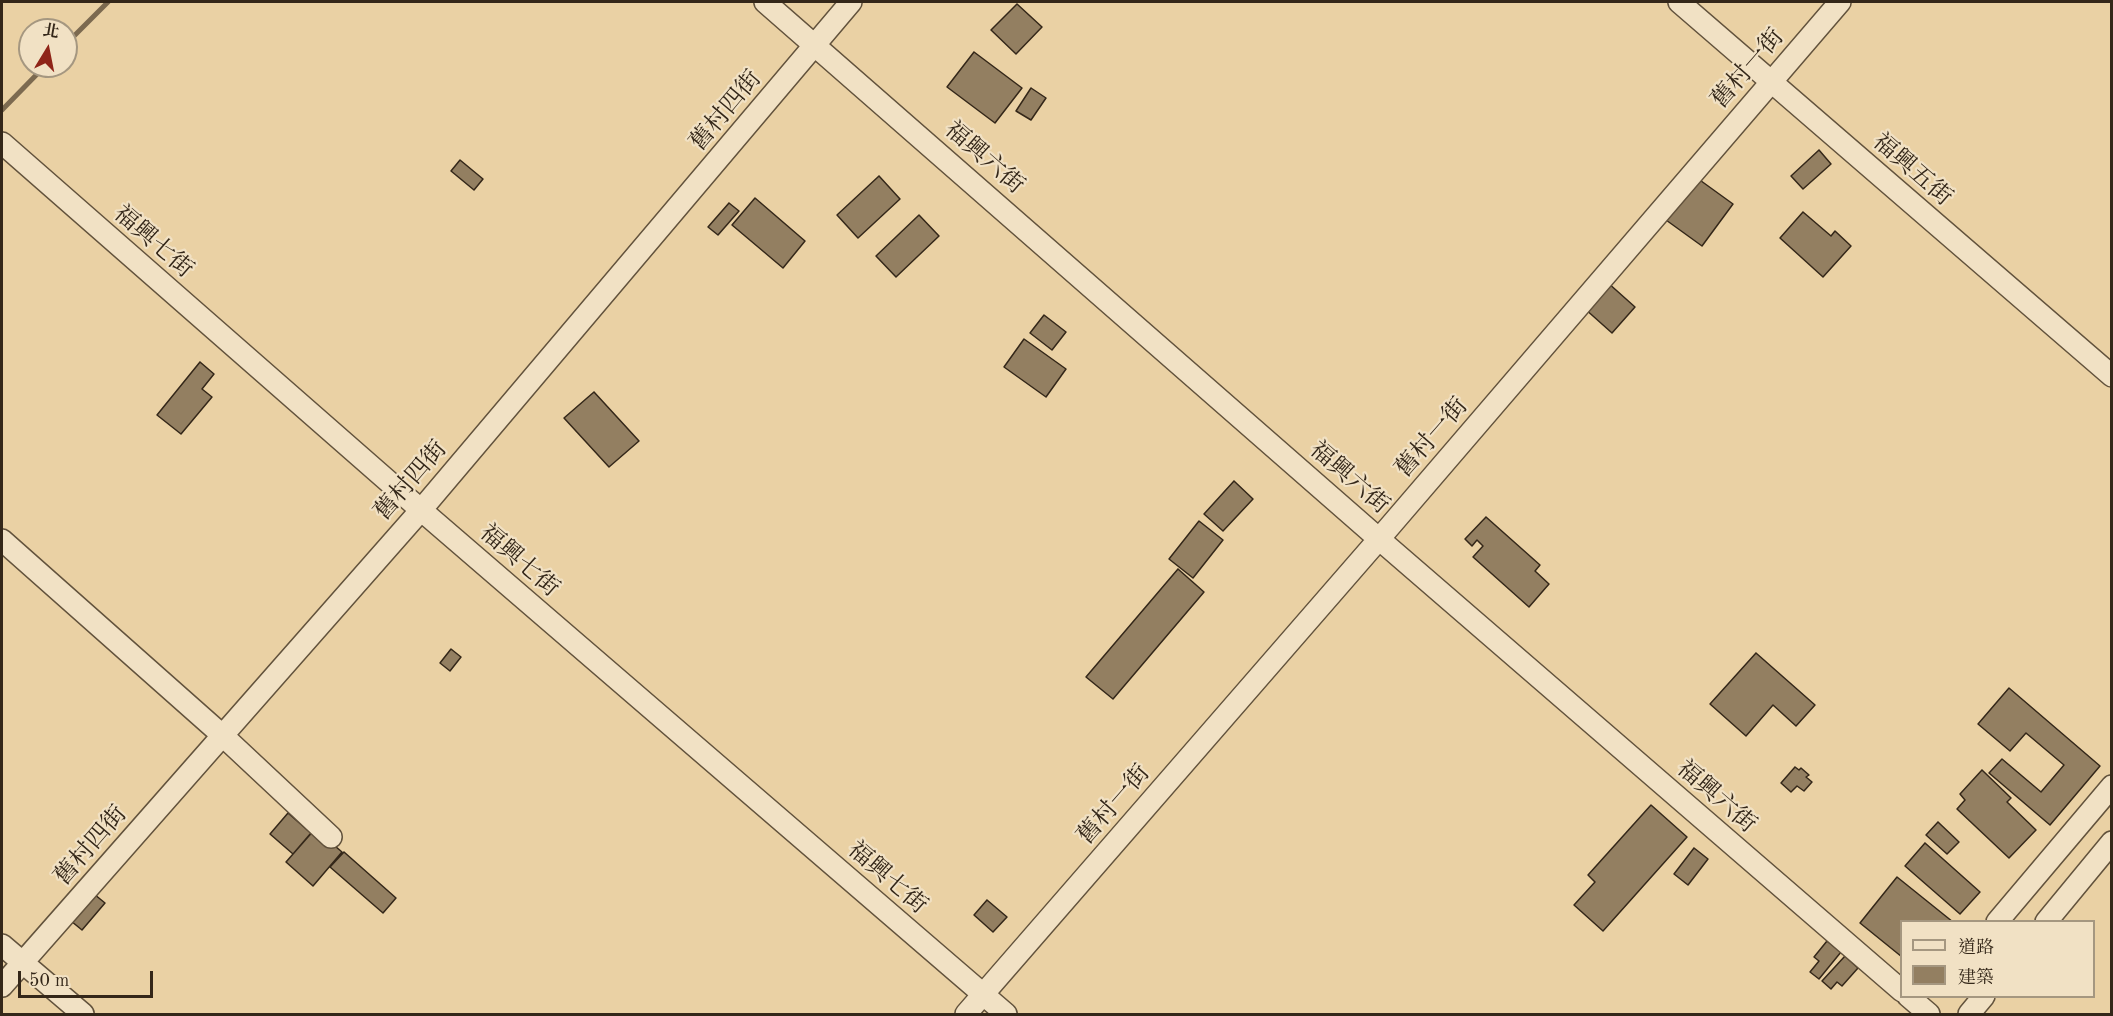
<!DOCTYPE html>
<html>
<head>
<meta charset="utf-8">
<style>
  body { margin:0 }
  #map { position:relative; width:2113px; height:1016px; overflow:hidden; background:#ead1a4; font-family:"Old Standard TT","Noto Serif TC",serif }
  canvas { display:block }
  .frame { position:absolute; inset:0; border:3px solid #342719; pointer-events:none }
  .legend { position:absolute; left:1900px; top:920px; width:195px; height:78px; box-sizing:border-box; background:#f1e1c4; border:2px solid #a59780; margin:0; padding:8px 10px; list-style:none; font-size:18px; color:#342719 }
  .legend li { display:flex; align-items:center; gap:12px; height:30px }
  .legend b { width:30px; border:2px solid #a59780 }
  .north { position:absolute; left:18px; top:18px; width:60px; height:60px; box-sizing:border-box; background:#f1e1c4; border:2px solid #a59780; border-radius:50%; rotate:10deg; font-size:16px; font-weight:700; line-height:24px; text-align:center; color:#342719 }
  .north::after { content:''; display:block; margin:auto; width:21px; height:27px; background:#8f2418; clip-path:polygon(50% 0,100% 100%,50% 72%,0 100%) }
  .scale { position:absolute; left:18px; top:971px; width:135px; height:27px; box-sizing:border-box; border:3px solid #342719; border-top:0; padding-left:8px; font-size:18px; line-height:21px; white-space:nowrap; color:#342719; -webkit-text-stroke:4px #f1e1c4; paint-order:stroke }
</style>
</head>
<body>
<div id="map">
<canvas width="2113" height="1016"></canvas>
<div class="frame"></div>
<ul class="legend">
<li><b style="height:8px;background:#f1e1c4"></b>道路</li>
<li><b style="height:16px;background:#937f61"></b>建築</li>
</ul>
<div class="north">北</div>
<div class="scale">50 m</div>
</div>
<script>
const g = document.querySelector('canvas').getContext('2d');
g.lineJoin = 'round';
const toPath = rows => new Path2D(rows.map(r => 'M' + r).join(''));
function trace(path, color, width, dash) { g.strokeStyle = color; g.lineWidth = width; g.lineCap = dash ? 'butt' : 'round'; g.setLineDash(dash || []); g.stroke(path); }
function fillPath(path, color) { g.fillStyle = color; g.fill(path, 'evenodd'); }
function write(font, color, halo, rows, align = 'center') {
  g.font = font + ' "Old Standard TT","Noto Serif TC",serif'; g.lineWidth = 4.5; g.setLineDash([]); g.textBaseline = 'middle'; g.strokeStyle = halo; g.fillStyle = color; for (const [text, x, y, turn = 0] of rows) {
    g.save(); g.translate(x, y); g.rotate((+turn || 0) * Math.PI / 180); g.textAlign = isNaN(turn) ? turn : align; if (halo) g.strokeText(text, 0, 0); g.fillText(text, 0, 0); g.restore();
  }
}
trace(toPath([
  [66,44,108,2],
  [2,110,45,66]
]), '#7c6a50', 5);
const building = toPath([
  [1017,4,1042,27,1016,54,991,30,1017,4],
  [974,52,1022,88,995,123,947,87,974,52],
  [1031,88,1046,98,1031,120,1016,111,1031,88],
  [1819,150,1831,164,1803,189,1791,176,1819,150],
  [460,160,483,179,474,190,451,171,460,160],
  [879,176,900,199,858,238,837,215,879,176],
  [1697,178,1733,204,1702,246,1666,220,1697,178],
  [755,198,805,241,783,268,732,225,755,198],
  [729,203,739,211,718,235,708,227,729,203],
  [1803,212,1831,236,1835,231,1851,246,1823,277,1780,238,1803,212],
  [919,215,939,236,896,277,876,256,919,215],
  [1607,282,1635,307,1612,333,1584,308,1607,282],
  [1044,315,1066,332,1052,350,1030,333,1044,315],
  [1024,339,1066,369,1046,397,1004,367,1024,339],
  [200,362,214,374,202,389,212,397,181,434,157,415,200,362],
  [594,392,639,441,609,467,564,418,594,392],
  [1234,481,1253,499,1223,531,1204,514,1234,481],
  [1486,517,1540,565,1535,571,1549,584,1529,607,1473,557,1483,546,1477,540,1472,546,1465,539,1486,517],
  [1199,521,1223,540,1193,578,1169,559,1199,521],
  [1178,569,1204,592,1113,699,1086,677,1178,569],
  [451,649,461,657,450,671,440,663,451,649],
  [1756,653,1815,705,1796,726,1773,705,1746,736,1710,704,1756,653],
  [2009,688,2100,766,2050,825,1989,773,2002,759,2041,792,2064,765,2026,733,2010,751,1978,724,2009,688],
  [1795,767,1799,770,1801,768,1809,775,1806,777,1812,782,1804,791,1797,786,1791,792,1781,783,1795,767],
  [1982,770,2011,798,2007,802,2036,830,2009,858,1957,809,1965,800,1960,794,1982,770],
  [1651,805,1687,837,1603,931,1574,905,1595,882,1588,875,1651,805],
  [288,813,311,833,293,854,270,834,288,813],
  [1938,822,1959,842,1947,854,1926,835,1938,822],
  [315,829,342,852,313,886,286,862,315,829],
  [1925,843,1980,892,1960,914,1905,866,1925,843],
  [1694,848,1708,859,1688,885,1674,874,1694,848],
  [344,852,396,898,383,913,330,867,344,852],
  [1897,877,1953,922,1902,922,1902,957,1860,923,1897,877],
  [94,894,105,903,82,930,71,921,94,894],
  [987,900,1007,917,993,932,974,915,987,900],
  [1827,941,1841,952,1819,979,1810,972,1819,961,1814,957,1827,941],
  [1845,956,1858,968,1842,986,1837,982,1831,989,1822,981,1845,956]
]);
fillPath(building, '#937f61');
trace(building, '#342719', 1.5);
const minor = toPath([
  [765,2,1379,539,1902,991],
  [1679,2,2112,376],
  [2,143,421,510,1006,1014],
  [2,540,222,735,331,837],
  [1997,922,2112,786],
  [2046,922,2112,842],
  [2,945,83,1014],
  [2,986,421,510,851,2],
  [1908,996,1929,1014],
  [966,1014,1379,539,1840,2],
  [1969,1014,1984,996]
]);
trace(minor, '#62523c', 24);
trace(minor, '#f1e1c4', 21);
write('24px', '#342719', '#f1e1c4', [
  ["舊村一街",1748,69,-49],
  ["舊村四街",726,111,-50],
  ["福興六街",984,158,41],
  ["福興五街",1912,170,41],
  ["福興七街",153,242,41],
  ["舊村一街",1432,438,-49],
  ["福興六街",1349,478,41],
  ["舊村四街",411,481,-49],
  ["福興七街",519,561,41],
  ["福興六街",1716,797,41],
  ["舊村一街",1114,805,-49],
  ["舊村四街",91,846,-49],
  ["福興七街",887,878,41]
]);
</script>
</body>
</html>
